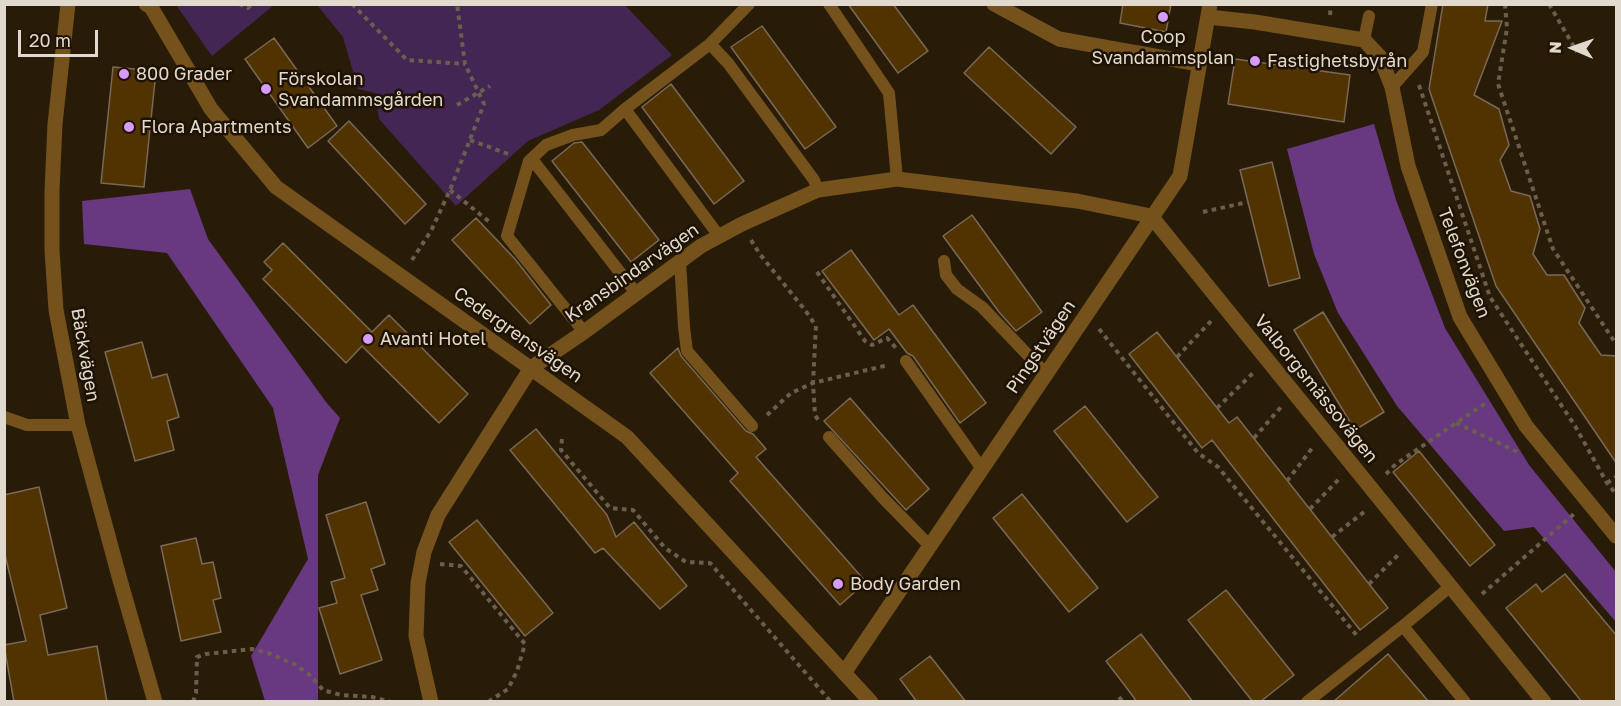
<!DOCTYPE html>
<html>
<head>
<meta charset="utf-8">
<style>
  body { margin:0 }
  #map { position:relative; width:1621px; height:706px; overflow:hidden; background:#281c09; font-family:"Golos Text",sans-serif }
  canvas { display:block }
  .frame { position:absolute; inset:0; border:6px solid #e2d9ce; pointer-events:none }
  .north { position:absolute; left:1543px; top:18px; width:60px; height:60px; -webkit-text-stroke:4px #1e1202; paint-order:stroke; rotate:272deg; font-size:16px; font-weight:700; line-height:24px; text-align:center; color:#e2d9ce }
  .north::after { content:''; display:block; margin:auto; width:21px; height:27px; background:#e2d9ce; clip-path:polygon(50% 0,100% 100%,50% 72%,0 100%) }
  .scale { position:absolute; left:18px; top:30px; width:80px; height:27px; box-sizing:border-box; border:3px solid #e2d9ce; border-top:0; padding-left:8px; font-size:18px; line-height:21px; white-space:nowrap; color:#e2d9ce; -webkit-text-stroke:4px #1e1202; paint-order:stroke }
</style>
</head>
<body>
<div id="map">
<canvas width="1621" height="706"></canvas>
<div class="frame"></div>
<div class="north">N</div>
<div class="scale">20 m</div>
</div>
<script>
const g = document.querySelector('canvas').getContext('2d');
g.lineJoin = 'round';
function fillPath(path, color) { g.fillStyle = color; g.fill(path, 'evenodd'); }
const toPath = rows => new Path2D(rows.map(r => 'M' + r).join(''));
function trace(path, color, width, dash) { g.strokeStyle = color; g.lineWidth = width; g.lineCap = dash ? 'butt' : 'round'; g.setLineDash(dash || []); g.stroke(path); }
function write(font, color, halo, rows, align = 'center') {
  g.font = font + ' "Golos Text",sans-serif'; g.lineWidth = 5; g.setLineDash([]); g.textBaseline = 'middle'; g.strokeStyle = halo; g.fillStyle = color; for (const [text, x, y, turn = 0] of rows) {
    g.save(); g.translate(x, y); g.rotate((+turn || 0) * Math.PI / 180); g.textAlign = isNaN(turn) ? turn : align; if (halo) g.strokeText(text, 0, 0); g.fillText(text, 0, 0); g.restore();
  }
}
fillPath(toPath([
  [176,5,274,5,212,56],
  [317,5,625,5,672,55,599,110,528,141,456,206,379,119,375,93,358,89,343,37]
]), '#432653');
fillPath(toPath([
  [1374,124,1396,200,1445,328,1529,465,1616,572,1616,622,1534,527,1504,531,1397,406,1338,313,1314,254,1287,149],
  [190,189,208,239,326,402,340,418,318,475,318,701,265,701,251,656,308,559,273,408,167,253,84,244,82,201]
]), '#683881');
const building = toPath([
  [848,4,893,4,928,51,898,73,848,4],
  [1123,4,1171,4,1166,32,1120,23,1123,4],
  [1443,4,1488,4,1485,21,1502,21,1474,95,1499,109,1509,145,1500,160,1511,191,1530,196,1540,229,1533,254,1547,275,1564,275,1585,308,1579,323,1601,355,1617,356,1617,464,1496,286,1429,89,1443,4],
  [762,26,836,127,805,149,731,47,762,26],
  [274,38,337,126,308,148,245,59,274,38],
  [989,47,1076,127,1051,154,964,73,989,47],
  [1235,59,1350,75,1344,122,1228,104,1235,59],
  [113,67,156,71,144,187,101,183,113,67],
  [671,84,744,181,714,204,642,107,671,84],
  [349,121,426,204,405,224,328,141,349,121],
  [582,142,659,240,631,262,552,161,574,143,582,142],
  [1272,162,1300,278,1269,286,1240,170,1272,162],
  [972,215,1042,312,1016,331,999,312,943,236,972,215],
  [476,218,515,259,551,305,530,324,452,240,476,218],
  [283,243,372,332,389,315,468,394,439,423,362,346,346,363,263,279,272,270,264,262,283,243],
  [851,250,899,315,913,305,986,403,960,423,913,356,907,353,889,329,874,340,822,271,851,250],
  [1323,312,1384,412,1355,430,1294,330,1323,312],
  [1157,332,1229,423,1237,417,1388,608,1360,630,1212,440,1202,448,1129,354,1157,332],
  [142,342,152,378,167,374,179,417,167,421,174,450,135,461,105,352,142,342],
  [678,348,681,356,746,431,753,434,766,449,756,457,866,582,840,605,730,481,738,473,650,373,678,348],
  [850,398,929,489,906,510,824,421,850,398],
  [1085,406,1158,497,1127,522,1054,431,1085,406],
  [536,429,607,515,616,537,634,522,687,586,660,609,603,548,595,553,510,450,536,429],
  [1419,451,1495,545,1470,566,1393,472,1419,451],
  [39,487,67,608,40,615,48,655,97,646,107,702,14,702,4,645,26,641,4,551,4,495,39,487],
  [1022,494,1098,588,1069,612,993,518,1022,494],
  [366,502,385,564,371,569,378,590,361,595,382,660,340,674,319,608,337,603,331,582,345,578,326,515,366,502],
  [477,520,553,613,525,636,449,542,477,520],
  [196,538,202,564,213,562,221,598,213,600,221,632,181,641,161,546,196,538],
  [1565,574,1617,636,1617,702,1582,702,1506,608,1536,584,1542,592,1565,574],
  [1226,590,1294,675,1260,702,1253,702,1188,620,1226,590],
  [1141,634,1193,702,1137,702,1126,687,1106,661,1141,634],
  [1388,654,1429,702,1333,702,1388,654],
  [930,656,966,702,917,702,900,679,930,656]
]);
fillPath(building, '#503300');
trace(building, '#796955', 1.5);
trace(toPath([
  [239,4,248,8,252,4],
  [352,4,407,60,465,64],
  [1505,4,1507,28,1498,84,1553,249,1616,344],
  [1549,4,1577,52],
  [1330,15,1331,4],
  [1419,85,1490,297,1575,426,1607,483,1616,494],
  [457,105,490,86],
  [470,140,511,155],
  [450,190,492,224],
  [1203,212,1248,202],
  [751,240,759,253,805,310,816,326,813,383,815,415,820,423],
  [412,260,431,231,450,190,484,104,465,64,457,4],
  [817,272,865,341,872,345,887,338,896,348],
  [1099,329,1198,453,1218,467,1358,637],
  [1177,357,1211,321],
  [1217,408,1253,373],
  [767,415,791,393,813,383,888,365],
  [1456,423,1520,453],
  [1254,438,1281,407],
  [562,439,561,450,610,508,633,510,665,548,686,562,710,563,831,702],
  [1386,474,1396,464,1487,402],
  [1287,481,1313,447],
  [1607,483,1616,477],
  [1310,509,1339,479],
  [1332,537,1364,512],
  [440,564,461,566,525,644,517,671,508,689,488,702],
  [1369,584,1398,555],
  [1482,594,1574,514],
  [1119,697,1123,702],
  [193,702,196,693,197,657,206,654,252,649,271,654,296,665,311,676,323,690,341,695,372,697,391,702]
]), '#6a5f4f', 4, [4.5, 4.5]);
trace(toPath([
  [829,4,889,93,897,179],
  [1364,40,1369,16],
  [710,44,728,63,814,180,818,190],
  [1392,87,1423,52,1432,4],
  [625,109,719,236],
  [529,161,535,163,636,293],
  [680,261,684,327,687,351,752,426],
  [944,261,946,275,957,289,982,307,1046,374],
  [584,332,507,236,529,161,546,145,573,135,601,130,625,109,710,44,749,4],
  [906,361,982,469],
  [4,417,27,425,78,425],
  [829,437,883,498,930,546],
  [1451,586,1403,626,1465,702],
  [1307,702,1403,626]
]), '#75521c', 12);
trace(toPath([
  [146,4,151,7,211,109,276,187,627,437,871,702],
  [994,4,1059,39,1199,64],
  [1208,17,1255,22,1364,40,1380,57,1392,87,1408,166,1460,317,1526,426,1616,536],
  [1151,216,1544,702],
  [844,673,1180,176,1210,4],
  [431,702,416,636,418,583,424,552,438,515,531,368,584,332,701,246,742,224,818,190,897,179,1077,201,1151,216]
]), '#75521c', 15);
trace(toPath([
  [68,4,55,124,52,191,52,250,56,310,78,425,120,580,155,702]
]), '#75521c', 15);
for (const [x, y, r, color] of [
  [1163,17,6,"#d79bf9"],
  [1255,61,6,"#d79bf9"],
  [124,74,6,"#d79bf9"],
  [266,89,6,"#d79bf9"],
  [129,127,6,"#d79bf9"],
  [368,339,6,"#d79bf9"],
  [838,584,6,"#d79bf9"]
]) { const dot = new Path2D(); dot.arc(x, y, r, 0, 2 * Math.PI); g.fillStyle = color; g.fill(dot); trace(dot, '#1e1202', 2); }
write('18px', '#e2d9ce', '#1e1202', [
  ["Coop",1163,37,"center"],
  ["Svandammsplan",1163,58,"center"],
  ["Fastighetsbyrån",1267,61],
  ["800 Grader",136,74],
  ["Förskolan",278,79],
  ["Svandammsgården",278,100],
  ["Flora Apartments",141,127],
  ["Avanti Hotel",380,339],
  ["Body Garden",850,584]
], 'left');
write('18px', '#e2d9ce', '#1e1202', [
  ["Telefonvägen",1464,263,69],
  ["Kransbindarvägen",632,273,-35],
  ["Cedergrensvägen",518,335,35],
  ["Pingstvägen",1041,347,-56],
  ["Bäckvägen",85,355,80],
  ["Valborgsmässovägen",1316,389,51]
]);
</script>
</body>
</html>
